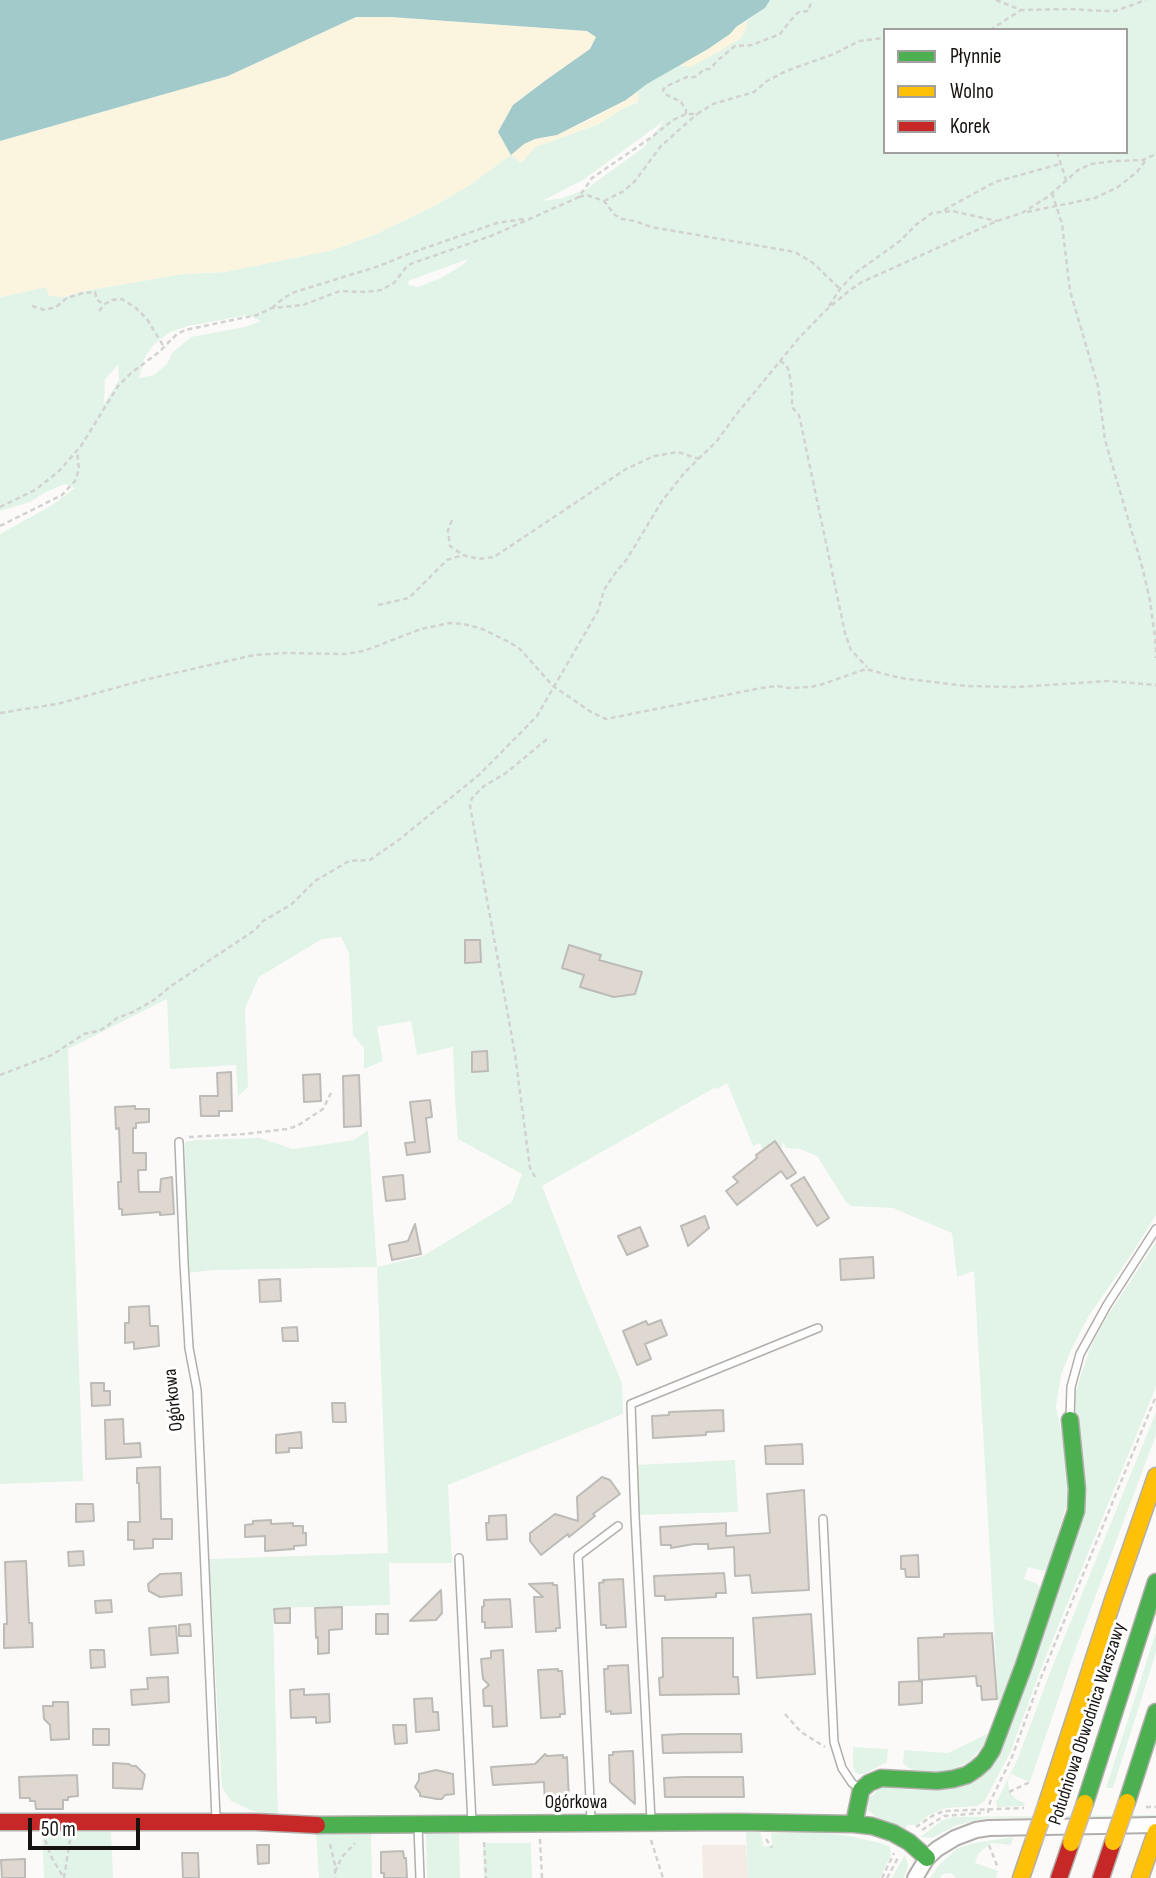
<!DOCTYPE html>
<html>
<head>
<meta charset="utf-8">
<style>
  body { margin:0 }
  #map { position:relative; width:1156px; height:1878px; overflow:hidden; background:#fcfaf8; font-family:"Sofia Sans Condensed",sans-serif }
  canvas { display:block }
  .legend { position:absolute; left:883px; top:28px; width:245px; height:126px; box-sizing:border-box; background:#fff; border:2px solid #a2a09f; margin:0; padding:9px 12px; list-style:none; font-size:21px; color:#161210 }
  .legend li { display:flex; align-items:center; gap:14px; height:35px }
  .legend b { width:35px; border:2px solid #a2a09f }
  .scale { position:absolute; left:28px; top:1818px; width:112px; height:32px; box-sizing:border-box; border:4px solid #161210; border-top:0; padding-left:9px; font-size:21px; line-height:24px; white-space:nowrap; color:#161210; -webkit-text-stroke:5px #fff; paint-order:stroke }
</style>
</head>
<body>
<div id="map">
<canvas width="1156" height="1878"></canvas>
<ul class="legend">
<li><b style="height:9px;background:#4caf50"></b>Płynnie</li>
<li><b style="height:9px;background:#ffc107"></b>Wolno</li>
<li><b style="height:9px;background:#c62828"></b>Korek</li>
</ul>
<div class="scale">50 m</div>
</div>
<script>
const g = document.querySelector('canvas').getContext('2d');
g.lineJoin = 'round';
function fillPath(path, color) { g.fillStyle = color; g.fill(path, 'evenodd'); }
const toPath = rows => new Path2D(rows.map(r => 'M' + r).join(''));
function trace(path, color, width, dash) { g.strokeStyle = color; g.lineWidth = width; g.lineCap = dash ? 'butt' : 'round'; g.setLineDash(dash || []); g.stroke(path); }
function write(font, color, halo, rows, align = 'center') {
  g.font = font + ' "Sofia Sans Condensed",sans-serif'; g.lineWidth = 6; g.setLineDash([]); g.textBaseline = 'middle'; g.strokeStyle = halo; g.fillStyle = color; for (const [text, x, y, turn = 0] of rows) {
    g.save(); g.translate(x, y); g.rotate((+turn || 0) * Math.PI / 180); g.textAlign = isNaN(turn) ? turn : align; if (halo) g.strokeText(text, 0, 0); g.fillText(text, 0, 0); g.restore();
  }
}
fillPath(toPath([
  [702,1845,746,1845,748,1878,703,1878]
]), '#f4ebe5');
fillPath(toPath([
  [770,0,1156,0,1156,1215,1131,1255,1088,1317,1071,1350,1061,1375,1056,1406,1064,1445,1069,1496,1048,1569,1044,1571,1028,1567,1024,1579,1036,1583,1042,1589,999,1716,974,1271,957,1277,952,1233,893,1208,851,1206,846,1202,817,1156,800,1149,786,1148,783,1142,781,1149,775,1141,766,1147,765,1155,760,1143,753,1146,727,1083,717,1089,716,1087,542,1186,580,1283,622,1383,623,1414,448,1485,452,1563,389,1563,390,1605,273,1608,278,1817,250,1810,231,1801,222,1788,209,1559,388,1553,377,1267,214,1270,187,1273,185,1142,197,1140,260,1138,293,1149,354,1140,368,1130,377,1267,423,1256,512,1202,522,1174,458,1139,455,1099,453,1047,417,1055,411,1021,377,1027,383,1061,364,1069,364,1048,353,1035,349,953,341,937,322,939,259,977,245,1008,248,1087,238,1096,236,1065,170,1069,167,999,68,1049,83,1481,0,1484,0,534,52,505,75,488,65,484,44,493,30,502,0,511,0,297,46,287,63,297,84,291,182,274,224,272,333,250,378,233,436,205,468,186,511,155,521,163,535,147,599,124,620,110,638,102,638,91,647,84,678,65,691,66,740,39,747,26,747,21,765,8],
  [885,30,1126,30,1126,152,885,152],
  [664,121,644,147,586,189,563,198,542,201,583,180],
  [468,259,464,264,441,278,418,287,409,285,408,281],
  [248,315,261,321,245,327,191,337,172,353,167,364,154,375,139,378,144,359,153,345,170,332,188,326],
  [118,365,119,380,104,404,105,379],
  [480,940,481,962,466,962,465,941],
  [472,1052,487,1052,488,1071,472,1072],
  [1156,1242,1156,1387,1044,1661,1010,1753,984,1802,977,1806,946,1808,929,1815,916,1825,907,1825,905,1829,875,1816,868,1810,869,1798,879,1789,884,1787,913,1790,980,1776,1078,1530,1075,1394,1082,1372,1091,1346,1108,1315],
  [1156,1412,1156,1435,1073,1656,1030,1782,1011,1774,1008,1781,1009,1792,1016,1799,1025,1803,1024,1806,997,1807,996,1800,998,1799,1018,1758,1049,1675],
  [735,1460,738,1512,638,1515,636,1465],
  [1156,1632,1156,1652,1138,1710,1113,1788,1106,1788],
  [987,1734,987,1742,969,1762,948,1772,913,1770,907,1767,903,1763,904,1750,948,1753],
  [853,1747,888,1749,887,1762,864,1774,858,1774,855,1772,853,1765],
  [1156,1815,1156,1817,989,1818,957,1825,932,1838,920,1837,943,1820,954,1817],
  [42,1832,111,1832,113,1878,44,1878],
  [426,1832,459,1832,460,1878,427,1878],
  [746,1832,760,1832,764,1847,772,1845,771,1833,817,1832,849,1836,881,1843,890,1847,891,1855,880,1878,748,1878],
  [316,1833,371,1833,372,1878,319,1878],
  [1013,1837,1011,1845,991,1843,978,1854,975,1863,998,1871,996,1878,956,1878,951,1873,943,1874,940,1878,930,1878,939,1865,958,1848,975,1843],
  [483,1843,531,1843,532,1878,484,1878],
  [905,1854,908,1865,904,1878,892,1878]
]), '#e2f4e8');
fillPath(toPath([
  [356,17,391,17,587,31,597,37,590,49,546,80,513,105,511,155,524,144,535,139,554,136,591,119,626,100,638,91,638,101,620,110,599,124,535,147,521,163,511,155,468,186,436,205,378,233,333,250,224,272,182,274,84,291,63,297,49,296,46,287,0,297,0,141,228,76],
  [747,21,747,26,740,39,691,67,678,65,708,49,730,34,736,27]
]), '#fbf5df');
fillPath(toPath([
  [0,0,770,0,765,8,736,27,730,34,708,49,647,84,626,100,557,135,535,139,524,144,511,155,498,132,513,105,546,80,590,49,596,37,587,31,391,17,356,17,228,76,0,141]
]), '#a2caca');
const building = toPath([
  [465,940,480,940,481,962,465,963,465,940],
  [569,945,601,955,599,960,642,972,635,994,614,997,580,987,584,975,562,968,569,945],
  [487,1051,488,1071,472,1072,472,1052,487,1051],
  [231,1072,232,1111,219,1111,219,1116,201,1116,200,1096,218,1096,217,1073,231,1072],
  [320,1074,321,1101,304,1102,303,1075,320,1074],
  [359,1075,361,1126,344,1127,343,1076,359,1075],
  [430,1100,432,1117,426,1118,430,1152,407,1155,405,1143,415,1142,410,1102,430,1100],
  [135,1106,135,1109,149,1109,149,1122,136,1123,136,1128,133,1128,133,1153,146,1153,146,1170,138,1170,139,1192,160,1192,161,1179,172,1177,174,1214,160,1215,160,1212,122,1215,122,1209,119,1209,118,1182,121,1182,119,1128,116,1129,115,1107,135,1106],
  [775,1141,796,1173,787,1179,781,1171,737,1205,726,1191,738,1182,733,1177,757,1158,756,1155,775,1141],
  [403,1175,405,1199,386,1201,383,1177,403,1175],
  [804,1177,829,1218,817,1226,791,1185,804,1177],
  [705,1216,709,1228,688,1246,681,1226,705,1216],
  [415,1224,421,1254,392,1260,389,1245,408,1241,415,1224],
  [640,1227,648,1246,627,1255,618,1236,640,1227],
  [873,1257,874,1278,841,1280,840,1259,873,1257],
  [280,1279,281,1301,260,1302,259,1280,280,1279],
  [149,1306,150,1326,158,1326,159,1346,134,1349,134,1342,125,1343,125,1323,129,1323,129,1307,149,1306],
  [661,1320,667,1335,645,1344,651,1359,637,1365,623,1331,646,1321,648,1325,661,1320],
  [297,1327,298,1341,283,1341,282,1328,297,1327],
  [91,1383,104,1383,104,1391,110,1391,110,1405,92,1406,91,1383],
  [332,1403,345,1403,346,1422,333,1422,332,1403],
  [723,1410,724,1431,706,1432,706,1435,653,1438,652,1416,669,1415,669,1412,723,1410],
  [123,1419,124,1444,140,1443,141,1457,106,1459,105,1420,123,1419],
  [301,1432,302,1448,289,1448,289,1452,276,1453,276,1435,301,1432],
  [802,1444,803,1464,766,1464,765,1446,802,1444],
  [160,1467,161,1519,172,1519,172,1539,153,1539,153,1548,134,1549,134,1540,128,1540,128,1522,140,1522,139,1483,137,1483,137,1468,160,1467],
  [602,1477,610,1480,620,1494,593,1514,595,1516,569,1537,568,1534,541,1555,530,1541,530,1533,555,1514,578,1521,577,1497,602,1477],
  [804,1490,809,1590,752,1593,750,1575,735,1576,734,1547,708,1549,708,1544,694,1544,671,1548,671,1545,661,1545,660,1527,726,1523,726,1536,770,1533,767,1494,804,1490],
  [76,1504,93,1504,94,1521,76,1522,76,1504],
  [506,1515,507,1539,487,1540,486,1523,489,1523,489,1516,506,1515],
  [271,1520,271,1524,293,1523,293,1526,303,1526,303,1533,306,1533,306,1545,294,1546,294,1549,265,1551,265,1536,245,1537,245,1525,253,1524,253,1521,271,1520],
  [83,1551,84,1565,69,1566,68,1552,83,1551],
  [918,1555,919,1577,906,1577,905,1569,901,1569,901,1556,918,1555],
  [26,1561,29,1623,32,1623,33,1647,4,1648,4,1624,7,1624,5,1562,26,1561],
  [181,1573,182,1595,160,1597,149,1591,148,1584,160,1574,181,1573],
  [724,1573,726,1593,716,1593,716,1597,665,1600,665,1596,655,1596,654,1576,724,1573],
  [623,1579,626,1627,606,1628,606,1625,601,1625,599,1583,604,1582,603,1580,623,1579],
  [553,1583,553,1585,557,1585,560,1628,556,1628,556,1631,536,1632,534,1597,543,1597,529,1584,553,1583],
  [441,1590,442,1613,436,1620,410,1621,441,1590],
  [510,1599,512,1627,485,1628,485,1622,482,1622,482,1607,484,1606,484,1600,510,1599],
  [111,1600,112,1612,96,1613,95,1601,111,1600],
  [342,1607,342,1629,329,1630,329,1653,318,1654,318,1637,316,1638,315,1608,342,1607],
  [290,1608,290,1623,275,1623,274,1609,290,1608],
  [376,1614,388,1614,388,1634,376,1634,376,1614],
  [811,1614,815,1674,757,1678,753,1618,811,1614],
  [190,1624,191,1636,179,1636,179,1625,190,1624],
  [176,1626,178,1653,151,1655,149,1628,176,1626],
  [992,1633,997,1699,982,1700,981,1686,977,1686,976,1676,919,1680,918,1638,944,1637,944,1634,992,1633],
  [662,1638,733,1638,733,1677,738,1677,739,1694,660,1695,659,1678,663,1677,662,1638],
  [90,1650,104,1650,105,1667,91,1668,90,1650],
  [503,1650,507,1726,493,1727,492,1706,484,1706,483,1690,489,1685,483,1679,481,1659,491,1658,491,1651,503,1650],
  [628,1665,631,1713,611,1714,611,1711,606,1712,604,1669,608,1669,608,1666,628,1665],
  [558,1669,558,1671,562,1671,565,1714,560,1714,560,1717,541,1718,538,1670,558,1669],
  [168,1677,169,1702,132,1705,131,1690,148,1689,147,1678,168,1677],
  [922,1681,922,1703,899,1705,899,1682,922,1681],
  [304,1689,304,1695,329,1694,330,1722,316,1723,316,1717,291,1718,290,1690,304,1689],
  [432,1698,433,1712,438,1712,439,1730,416,1732,414,1699,432,1698],
  [53,1702,68,1702,69,1739,51,1740,50,1725,44,1719,43,1706,53,1706,53,1702],
  [393,1725,406,1725,407,1743,395,1744,393,1725],
  [93,1729,109,1729,109,1745,93,1745,93,1729],
  [682,1734,741,1734,742,1752,663,1753,662,1735,682,1734],
  [633,1751,634,1775,635,1804,610,1782,609,1755,613,1755,613,1752,633,1751],
  [545,1754,547,1756,563,1755,563,1758,567,1757,569,1800,565,1800,565,1803,545,1804,544,1782,493,1785,491,1767,535,1764,545,1754],
  [113,1763,129,1764,132,1766,136,1766,145,1775,142,1789,113,1788,113,1763],
  [436,1770,453,1774,454,1794,445,1795,442,1799,437,1799,420,1796,420,1793,415,1787,419,1780,419,1774,436,1770],
  [77,1775,78,1796,68,1797,68,1800,63,1800,63,1809,36,1809,35,1801,30,1801,30,1798,20,1798,19,1777,77,1775],
  [684,1777,743,1777,744,1797,665,1797,664,1778,684,1777],
  [257,1845,269,1845,269,1863,258,1864,257,1845],
  [403,1851,404,1858,406,1858,407,1878,384,1878,384,1873,381,1873,381,1852,403,1851],
  [182,1853,198,1853,199,1878,183,1878,182,1853],
  [25,1859,25,1878,2,1878,1,1860,25,1859]
]);
fillPath(building, '#dfd8d0');
trace(building, '#bdbbb8', 2);
const lane = toPath([
  [179,1142,184,1263,189,1348,197,1390,216,1818],
  [1070,1419,1071,1387,1080,1354,1107,1305,1156,1229],
  [823,1519,834,1742,842,1768,852,1783,860,1789],
  [459,1558,472,1823],
  [591,1820,578,1556,618,1526],
  [651,1820,635,1515,631,1404,818,1328],
  [418,1826,420,1878]
]);
const street = toPath([
  [915,1878,927,1858,937,1849,955,1838,976,1830,989,1828,1156,1825]
]);
const fast = toPath([
  [1127,1802,1156,1712],
  [1085,1803,1156,1582],
  [854,1824,861,1790,869,1783,881,1778,937,1781,953,1779,967,1775,976,1769,984,1762,992,1750,1024,1665,1076,1511,1077,1489,1070,1420],
  [317,1825,738,1822,854,1824,872,1826,893,1833,909,1842,927,1858]
]);
const slow = toPath([
  [1047,1803,1113,1600,1156,1476],
  [1021,1878,1033,1843],
  [1140,1878,1156,1832]
]);
const jam = toPath([
  [0,1822,256,1822,317,1825],
  [1059,1878,1071,1843],
  [1101,1878,1113,1842]
]);
trace(lane, '#b1aeac', 10);
trace(street, '#b1aeac', 18);
trace(fast, '#b1aeac', 19);
trace(slow, '#b1aeac', 19);
trace(jam, '#b1aeac', 19);
trace(toPath([
  [996,0,1021,10,1069,9,1103,11,1115,11,1146,0],
  [990,30,1021,10],
  [686,114,686,110,681,102,665,94,663,90,665,87,687,77,695,77,705,69,710,69,718,60,735,46,752,45,780,34,795,15,799,12,809,11,811,0],
  [1057,152,1066,180],
  [1052,193,1062,224,1070,291,1098,386,1105,440,1143,570,1150,601,1156,645,1156,658],
  [579,197,587,195,604,201,615,215,622,219,635,221,651,227,795,252,813,263,840,289],
  [604,201,624,191,635,181,661,146,697,114],
  [944,210,995,182,1060,164],
  [1027,212,1095,198,1118,187,1137,172,1146,160],
  [32,306,45,310,56,307,67,298,83,293,95,292,97,300,104,304],
  [829,306,840,289,854,274,900,241,917,224,932,213,952,211,997,221],
  [272,308,285,297,295,292,379,266,411,253,497,223,524,219],
  [99,311,105,304,112,300,122,299,136,308,147,319,164,347],
  [780,361,786,365,789,371,792,391,792,407,799,415,845,633,851,650,867,667],
  [0,507,35,490,58,472,81,446,118,386,130,374,159,352,176,335,185,330,257,315,272,308,303,305,340,291,364,292,381,290,394,283,407,266,413,263,491,236,579,197,592,178,652,137,673,120,686,114,697,114,713,104,754,92,767,81,786,71,834,54,859,41,885,38],
  [452,520,448,530,450,546,463,555,479,559,494,557,626,469,654,456,678,452,699,459],
  [0,526,62,495,75,481,79,469,77,451],
  [378,605,409,598,447,560,463,555],
  [0,713,57,704,144,680,254,655,283,653,346,654,364,651,421,629,450,623,463,624,480,628,509,642,520,649,553,686,591,712,606,719,761,688,777,686,788,688,810,687,823,684,866,669,900,678,966,686,1017,687,1108,681,1156,685],
  [0,1075,52,1055,84,1034,98,1031,106,1027,117,1018,133,1012,154,1000,171,986,255,930,263,921,292,904,315,881,349,861,370,860,400,839,480,774,537,716,598,611,604,590,613,576,627,559,662,501,685,472,717,441,735,416,799,338,825,311,850,290,862,282,997,221,1022,213,1049,196,1078,170,1091,164,1115,161,1143,160,1156,154],
  [189,1137,245,1134,287,1129,297,1126,323,1109,331,1093],
  [535,1177,530,1168,515,1054,470,806,472,798,484,786,506,773,547,739],
  [785,1714,801,1732,825,1747],
  [1009,1792,1030,1782],
  [1146,1807,1156,1807],
  [988,1813,990,1802,1012,1757,1040,1680,1156,1396],
  [916,1827,932,1816,944,1811,1024,1808],
  [922,1830,944,1816,981,1813],
  [540,1839,542,1878],
  [766,1839,772,1848],
  [45,1840,52,1858,64,1878],
  [651,1840,663,1878],
  [484,1842,486,1878],
  [330,1844,335,1865,335,1878],
  [989,1845,998,1868],
  [335,1872,342,1857,355,1843],
  [64,1878,70,1840],
  [882,1878,894,1853],
  [887,1878,899,1856]
]), '#d2d2d1', 2.5, [5, 3.5]);
trace(lane, '#fffefe', 7);
trace(street, '#fffefe', 14);
trace(fast, '#4caf50', 16);
trace(slow, '#ffc107', 16);
trace(jam, '#c62828', 16);
const slowBridge = toPath([
  [1113,1842,1127,1802],
  [1033,1843,1047,1803],
  [1071,1843,1085,1803]
]);
trace(slowBridge, '#c7bcbc', 19, []);
trace(slowBridge, '#ffc107', 16);
write('19px', '#161210', '#fff', [
  ["Ogórkowa",174,1400,-96],
  ["Południowa Obwodnica Warszawy",1088,1724,-72],
  ["Ogórkowa",576,1803]
]);
</script>
</body>
</html>
